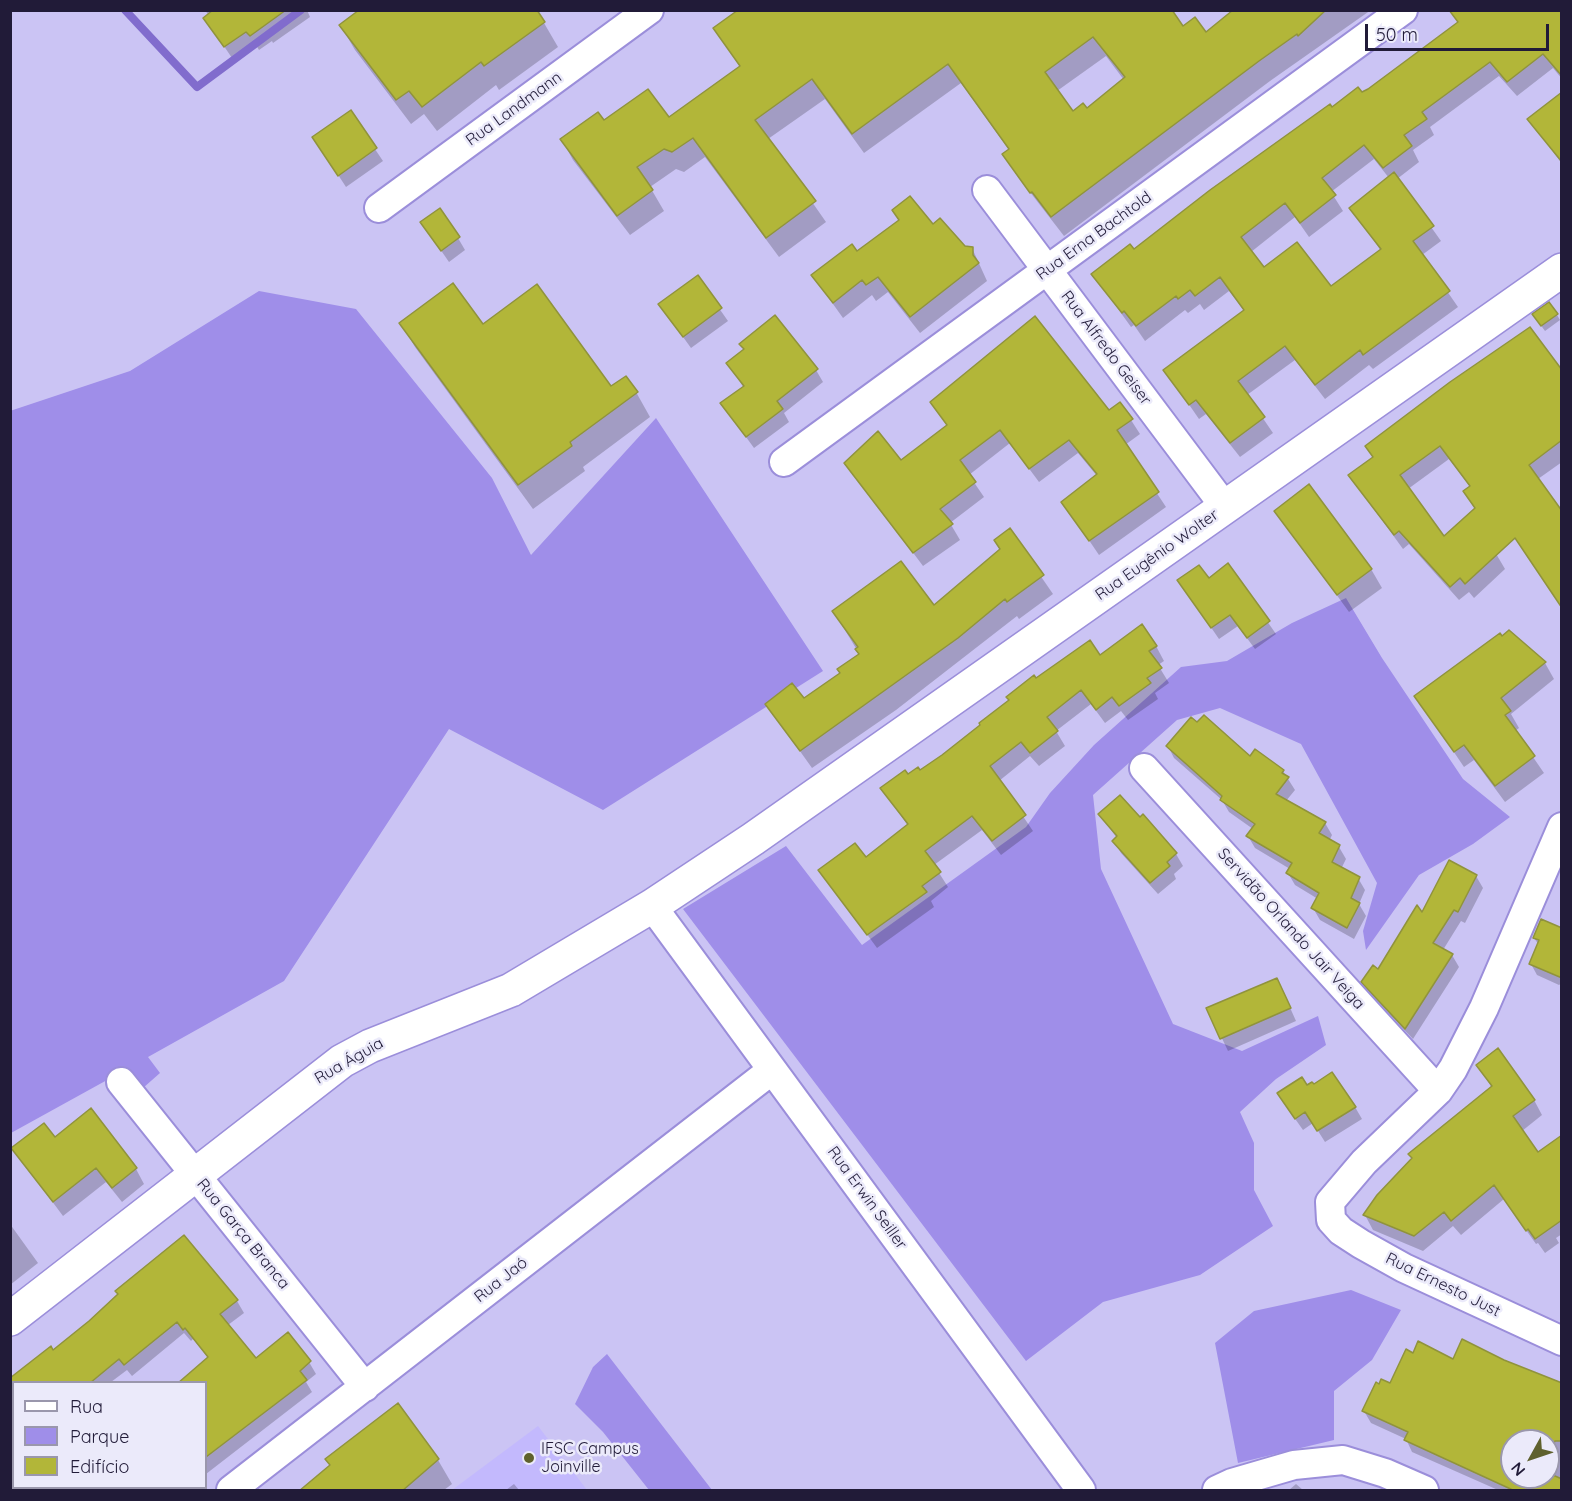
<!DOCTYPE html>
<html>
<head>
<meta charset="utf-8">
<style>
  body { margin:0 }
  #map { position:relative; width:1572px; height:1501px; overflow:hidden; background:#cbc4f4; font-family:Quicksand,sans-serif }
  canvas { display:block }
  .frame { position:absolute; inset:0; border:12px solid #211b38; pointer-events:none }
  .legend { position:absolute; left:12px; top:1381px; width:195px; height:108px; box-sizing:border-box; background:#ebeafa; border:2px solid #9a97ac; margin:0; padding:8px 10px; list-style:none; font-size:18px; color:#211b38 }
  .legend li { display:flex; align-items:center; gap:12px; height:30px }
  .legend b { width:30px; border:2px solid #9a97ac }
  .north { position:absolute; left:1500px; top:1429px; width:60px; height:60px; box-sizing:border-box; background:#ebeafa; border:2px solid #9a97ac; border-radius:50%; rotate:230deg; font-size:16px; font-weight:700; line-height:24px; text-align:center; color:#211b38 }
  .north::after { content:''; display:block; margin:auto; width:21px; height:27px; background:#5f612e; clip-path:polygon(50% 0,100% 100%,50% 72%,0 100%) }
  .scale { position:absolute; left:1365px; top:24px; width:184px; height:27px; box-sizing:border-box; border:3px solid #211b38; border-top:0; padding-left:8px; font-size:18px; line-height:21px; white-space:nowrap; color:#211b38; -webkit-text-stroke:4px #ebeafa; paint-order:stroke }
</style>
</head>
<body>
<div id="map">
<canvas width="1572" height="1501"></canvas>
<div class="frame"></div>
<ul class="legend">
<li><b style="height:8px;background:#fff"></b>Rua</li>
<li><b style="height:16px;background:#9f8ee9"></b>Parque</li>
<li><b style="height:16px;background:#b2b639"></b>Edifício</li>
</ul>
<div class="north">N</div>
<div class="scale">50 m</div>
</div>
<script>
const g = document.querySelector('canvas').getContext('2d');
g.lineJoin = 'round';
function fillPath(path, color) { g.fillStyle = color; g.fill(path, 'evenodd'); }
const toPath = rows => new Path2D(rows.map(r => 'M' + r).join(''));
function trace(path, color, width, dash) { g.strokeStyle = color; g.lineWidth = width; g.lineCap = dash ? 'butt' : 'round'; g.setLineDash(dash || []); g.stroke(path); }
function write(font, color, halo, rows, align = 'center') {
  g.font = font + ' Quicksand,sans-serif'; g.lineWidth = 5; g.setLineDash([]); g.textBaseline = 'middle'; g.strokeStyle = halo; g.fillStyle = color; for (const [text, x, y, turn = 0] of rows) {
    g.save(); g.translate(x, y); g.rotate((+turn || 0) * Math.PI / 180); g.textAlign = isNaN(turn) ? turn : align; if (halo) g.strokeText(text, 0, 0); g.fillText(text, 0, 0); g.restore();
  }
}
fillPath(toPath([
  [538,1426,587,1490,452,1490]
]), '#c3b9fd');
fillPath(toPath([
  [259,291,356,309,492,478,531,555,656,418,823,671,603,810,449,729,284,981,148,1057,160,1073,143,1088,127,1069,11,1133,10,411,130,371],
  [1346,598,1382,658,1463,779,1510,817,1473,844,1419,875,1366,950,1363,931,1377,883,1301,744,1220,708,1177,720,1093,795,1101,869,1173,1024,1242,1051,1318,1016,1326,1045,1276,1079,1240,1112,1254,1143,1254,1190,1273,1226,1200,1275,1103,1302,1026,1361,683,909,786,846,862,945,1026,827,1050,793,1094,745,1181,667,1227,661,1292,623],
  [1351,1290,1401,1310,1372,1360,1334,1391,1334,1440,1238,1463,1215,1343,1254,1311],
  [607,1354,712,1490,649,1490,603,1432,575,1404,593,1367]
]), '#9f8ee9');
fillPath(toPath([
  [205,10,307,10,310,17,273,43,272,41,259,50,256,45,234,61,205,18,209,16],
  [1236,10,1371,10,1270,81,1064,236,1016,174,1004,154,1009,150,961,83,864,153,825,99,768,139,826,222,779,257,705,157,684,172,676,169,650,187,664,211,630,235,573,160,562,140,603,122,669,119,740,67,715,29,1183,28,1206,34],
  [1106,56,1124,80,1087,110,1072,113,1057,91],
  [1562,10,1562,79,1553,68,1517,96,1499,76,1430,127,1434,135,1413,150,1419,162,1397,179,1441,241,1422,255,1458,307,1373,369,1369,365,1325,399,1295,360,1247,395,1273,433,1240,457,1206,414,1199,419,1165,370,1245,312,1229,291,1204,310,1200,304,1188,313,1185,310,1145,341,1134,325,1131,327,1093,274,1134,251,1332,109,1362,93],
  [1374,159,1389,178,1351,208,1381,251,1330,288,1264,269,1251,252,1295,217,1309,237,1343,211,1331,192],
  [544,23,558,47,499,90,496,85,437,131,424,114,411,124,355,50,341,26],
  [1562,94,1562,164,1529,119],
  [350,112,383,161,346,187,314,138],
  [893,211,965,248,972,248,987,281,920,333,888,292,876,301,872,295,843,318,813,276,857,253,899,221],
  [422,223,458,238,465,250,449,262],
  [697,277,728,321,691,348,660,305],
  [1557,315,1560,320,1545,331,1537,320],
  [401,323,483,326,611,388,636,392,650,417,583,467,585,471,533,509,415,347],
  [741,344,816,370,823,382,784,413,789,422,754,448,722,404,744,388,728,364,745,351],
  [1562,372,1562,462,1538,479,1495,552,1505,569,1474,598,1469,592,1459,600,1409,544,1403,549,1350,476],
  [1449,459,1471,488,1465,492,1476,509,1444,538,1408,489],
  [932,402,1109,412,1131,420,1140,434,1125,445,1166,507,1099,555,1063,502,1097,476,1078,453,1039,482,1010,443,969,475,984,497,950,523,960,540,923,566,846,463,901,463,948,427],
  [1276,511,1371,569,1382,588,1349,612],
  [1009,530,1053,594,1019,619,1017,616,896,710,812,768,767,705,804,700,842,674,860,655,834,612,933,607,1001,550],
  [1228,565,1276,634,1255,649,1238,626,1219,639,1179,581,1209,580],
  [1509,632,1545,663,1554,679,1511,714,1519,728,1515,731,1544,773,1505,802,1474,760,1464,767,1416,696],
  [1156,646,1164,661,1158,665,1169,683,1155,693,1158,699,1128,720,1121,711,1105,723,1091,704,1056,731,1065,746,1039,766,1030,756,999,781,1033,831,1001,855,982,830,934,865,948,887,931,901,934,907,877,948,820,870,866,859,908,826,882,788,920,772,943,756,1035,680,1100,657],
  [1168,746,1251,758,1283,771,1295,790,1286,801,1325,823,1332,835,1329,841,1339,847,1346,859,1341,869,1358,878,1365,890,1359,904,1366,916,1354,939,1320,920,1313,908,1318,899,1295,885,1288,873,1290,869,1255,848,1248,836,1253,829,1229,812,1222,800,1174,758],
  [1099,814,1176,854,1183,866,1174,874,1176,879,1158,894,1121,853,1114,841,1117,838],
  [1476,876,1483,888,1465,923,1461,921,1443,950,1452,955,1459,967,1413,1039,1370,994,1363,982,1378,971],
  [1562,927,1562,983,1559,985,1537,975,1531,964,1539,945,1534,938],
  [1283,992,1296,1021,1228,1051,1208,1009],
  [1478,1065,1534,1100,1542,1115,1522,1131,1538,1154,1562,1136,1562,1234,1556,1238,1559,1243,1545,1253,1538,1243,1536,1244,1504,1199,1461,1235,1453,1226,1423,1251,1373,1230,1365,1215,1492,1088],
  [1307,1087,1355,1107,1362,1119,1325,1142,1313,1123,1303,1130,1286,1106],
  [54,1139,136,1169,144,1184,122,1202,106,1182,63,1216,13,1149],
  [10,1224,38,1263,10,1285],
  [237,1301,244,1313,228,1325,256,1360,309,1362,316,1374,306,1382,312,1392,206,1474,206,1382,209,1359,193,1339,191,1341,184,1333,132,1376,127,1370,111,1382,26,1382,53,1352],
  [1414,1355,1453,1361,1562,1385,1562,1490,1498,1490,1412,1452,1406,1439,1371,1423,1364,1411,1391,1385],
  [1512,1441,1548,1441,1548,1477,1512,1477],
  [438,1460,452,1484,444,1490,301,1490],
  [514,1484,519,1490,506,1490],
  [1296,1484,1303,1490,1289,1490],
  [48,1488,132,1488,128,1490,50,1490],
  [163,1488,188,1488,184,1490,165,1490]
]), '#0003');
trace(toPath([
  [125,10,197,87,301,10]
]), '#816ccd', 8);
const building = toPath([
  [213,10,286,10,250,36,246,32,224,47,203,18,213,10],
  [359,10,537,10,545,22,484,66,481,62,422,107,409,91,396,100,339,25,359,10],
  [738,10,1172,10,1183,26,1195,17,1206,32,1233,10,1326,10,1298,36,1297,34,1259,61,1051,217,1032,192,1030,193,1002,154,1009,149,948,64,852,134,812,79,755,120,816,201,766,238,693,138,672,152,664,149,637,167,653,190,617,216,560,139,598,112,604,120,648,89,669,117,740,66,713,28,738,10],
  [1093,37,1125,77,1087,108,1083,103,1073,111,1045,72,1093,37],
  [1449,10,1562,10,1562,76,1543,54,1507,82,1490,62,1422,112,1427,119,1404,135,1412,146,1383,168,1364,145,1322,178,1336,195,1300,223,1285,203,1241,237,1264,267,1297,242,1331,286,1381,249,1349,208,1394,172,1434,226,1413,241,1450,291,1363,355,1360,350,1315,385,1285,346,1238,381,1265,417,1230,443,1196,400,1189,405,1163,370,1244,310,1220,277,1195,296,1190,290,1178,299,1176,296,1136,326,1124,311,1122,313,1091,274,1130,244,1134,249,1210,190,1330,104,1332,107,1358,87,1362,92,1368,89,1458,22,1449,10],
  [1562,92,1562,162,1527,119,1562,92],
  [351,110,377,148,338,176,312,137,351,110],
  [910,196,933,224,940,218,965,246,973,247,973,255,979,263,910,317,878,277,866,285,862,280,833,303,811,275,852,244,857,251,899,220,892,210,910,196],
  [440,208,460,237,441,251,420,222,440,208],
  [698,275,722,308,683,337,658,304,698,275],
  [453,283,483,324,537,284,611,386,626,376,638,392,570,442,572,446,518,485,399,323,453,283],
  [1549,302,1558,314,1541,326,1532,314,1549,302],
  [775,315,818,369,777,401,783,409,746,437,720,403,744,386,726,363,744,349,739,344,775,315],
  [1035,316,1109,410,1120,402,1133,419,1117,430,1159,492,1089,541,1061,502,1097,474,1069,440,1029,469,1000,430,960,460,976,482,940,509,953,524,913,553,844,463,878,431,901,460,947,425,930,402,1035,316],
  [1530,327,1562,370,1562,440,1529,465,1562,511,1562,608,1515,538,1465,584,1460,578,1450,587,1399,531,1394,535,1348,475,1373,457,1365,446,1450,382,1530,327],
  [1440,446,1470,486,1463,491,1475,508,1444,536,1400,475,1440,446],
  [1309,484,1372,569,1337,595,1274,511,1309,484],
  [1010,528,1044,575,1007,602,1005,599,958,638,800,751,765,704,792,683,804,698,840,673,837,669,859,654,855,649,858,647,832,611,901,561,934,605,1000,549,994,540,1010,528],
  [1228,563,1270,621,1247,638,1230,615,1211,628,1177,580,1199,565,1209,578,1228,563],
  [1142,624,1157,646,1149,651,1162,668,1147,678,1151,683,1119,706,1112,697,1096,710,1081,690,1047,717,1058,731,1030,753,1021,742,990,766,1026,815,992,841,972,816,925,851,941,872,922,886,927,892,867,935,818,870,855,843,866,857,908,824,880,788,905,770,908,774,918,767,920,770,942,755,980,725,979,723,1009,700,1006,697,1034,675,1036,678,1090,640,1100,655,1142,624],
  [1509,630,1546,662,1501,698,1511,711,1505,715,1535,756,1495,786,1464,745,1454,752,1414,696,1500,633,1502,636,1509,630],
  [1204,715,1250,756,1255,749,1284,770,1282,773,1289,777,1276,794,1326,822,1319,833,1340,845,1332,862,1360,877,1351,898,1360,903,1347,928,1311,908,1319,893,1286,873,1292,863,1246,836,1255,824,1220,800,1222,796,1166,746,1191,717,1197,722,1204,715],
  [1120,795,1140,817,1143,814,1177,853,1167,862,1170,866,1150,883,1112,841,1117,836,1098,814,1120,795],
  [1449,860,1477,875,1458,912,1454,910,1433,943,1453,954,1405,1029,1361,982,1373,965,1378,969,1417,905,1422,912,1449,860],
  [1541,919,1562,928,1562,978,1529,964,1539,940,1533,938,1541,919],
  [1277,978,1291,1008,1220,1039,1206,1008,1277,978],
  [1498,1048,1535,1100,1513,1116,1538,1152,1562,1135,1562,1220,1535,1239,1528,1229,1526,1231,1494,1185,1451,1221,1444,1212,1414,1236,1363,1215,1377,1195,1412,1158,1408,1154,1492,1086,1476,1065,1498,1048],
  [1332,1072,1356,1107,1317,1131,1305,1112,1295,1119,1277,1093,1302,1077,1307,1085,1312,1082,1314,1084,1332,1072],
  [91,1108,137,1168,112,1188,96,1168,53,1202,11,1148,44,1123,55,1137,91,1108],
  [184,1235,238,1300,220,1314,256,1358,288,1332,311,1361,300,1371,307,1380,206,1457,206,1383,178,1383,208,1357,185,1328,183,1330,177,1322,124,1365,119,1359,90,1383,10,1383,10,1378,51,1346,53,1350,89,1321,118,1294,115,1291,184,1235],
  [1462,1339,1504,1360,1562,1383,1562,1441,1555,1441,1548,1457,1548,1441,1512,1441,1512,1477,1548,1477,1548,1473,1562,1479,1562,1491,1515,1491,1404,1440,1408,1432,1362,1411,1376,1382,1379,1384,1381,1379,1390,1383,1406,1349,1413,1353,1418,1341,1453,1359,1462,1339],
  [398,1403,439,1459,402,1491,299,1491,330,1465,325,1459,398,1403]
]);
fillPath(building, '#b2b639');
trace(building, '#90933c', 1.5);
const street = toPath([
  [987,190,1225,507],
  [379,208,649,10],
  [784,462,1403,10],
  [1144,768,1438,1091],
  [1562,827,1484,1008,1453,1069,1438,1091,1364,1162,1330,1202,1331,1220,1341,1231,1361,1244,1404,1268,1562,1341],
  [652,906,1081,1490],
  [121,1082,365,1387],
  [231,1490,772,1070],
  [1217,1490,1232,1483,1294,1465,1343,1460,1385,1473,1424,1490]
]);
const secondary = toPath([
  [10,1319,342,1061,370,1046,511,990,652,906,753,839,1562,270]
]);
trace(street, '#9b8eda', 32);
trace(secondary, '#9b8eda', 36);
trace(street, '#fff', 28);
trace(secondary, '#fff', 33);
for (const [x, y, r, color] of [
  [529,1458,6,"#5f612e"]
]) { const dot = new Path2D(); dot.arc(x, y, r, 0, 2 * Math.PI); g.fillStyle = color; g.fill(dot); trace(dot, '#ebeafa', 2); }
write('16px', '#211b38', '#ebeafa', [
  ["Rua Landmann",514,109,-36],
  ["Rua Erna Bachtold",1094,236,-36],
  ["Rua Alfredo Geiser",1106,348,53],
  ["Rua Eugênio Wolter",1157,555,-35],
  ["Servidão Orlando Jair Veiga",1291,929,48],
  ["Rua Águia",349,1061,-30],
  ["Rua Erwin Seiller",867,1198,54],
  ["Rua Garça Branca",243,1234,51],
  ["Rua Jaó",501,1280,-38],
  ["Rua Ernesto Just",1443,1285,26]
]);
write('16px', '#211b38', '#ebeafa', [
  ["IFSC Campus",541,1449],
  ["Joinville",541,1467]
], 'left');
</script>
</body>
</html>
